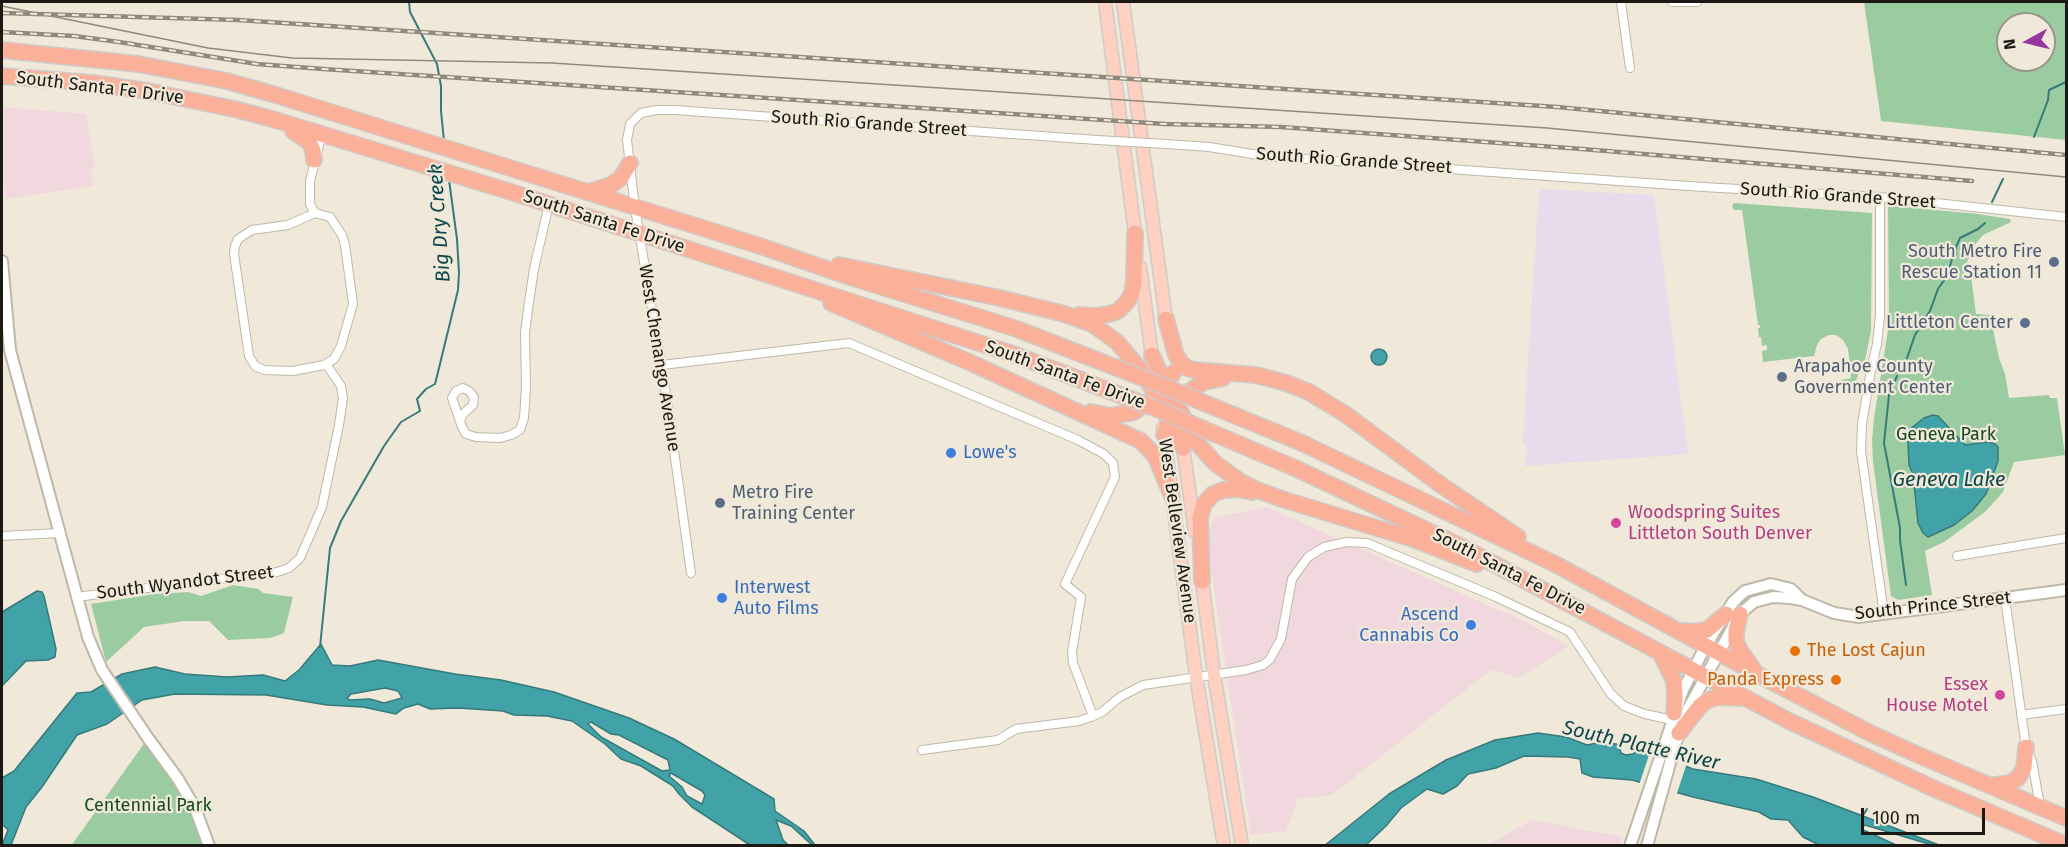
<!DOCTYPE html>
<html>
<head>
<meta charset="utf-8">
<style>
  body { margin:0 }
  #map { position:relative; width:2068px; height:847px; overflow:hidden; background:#f0e9d9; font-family:"Fira Sans",sans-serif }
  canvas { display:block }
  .frame { position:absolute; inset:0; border:3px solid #1c1914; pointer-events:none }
  .north { position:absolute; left:1996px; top:12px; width:60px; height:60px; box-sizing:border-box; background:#f0e9d9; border:2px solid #9b968a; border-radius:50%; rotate:262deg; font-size:16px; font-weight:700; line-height:24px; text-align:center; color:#1c1914 }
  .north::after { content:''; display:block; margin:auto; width:21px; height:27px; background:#95369e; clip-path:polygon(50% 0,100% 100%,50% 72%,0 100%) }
  .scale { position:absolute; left:1861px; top:808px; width:124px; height:27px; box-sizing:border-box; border:3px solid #1c1914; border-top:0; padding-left:8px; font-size:18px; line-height:21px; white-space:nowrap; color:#1c1914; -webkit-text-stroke:4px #f0e9d9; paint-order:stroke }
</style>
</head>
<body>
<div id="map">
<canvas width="2068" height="847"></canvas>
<div class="frame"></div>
<div class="north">N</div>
<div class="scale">100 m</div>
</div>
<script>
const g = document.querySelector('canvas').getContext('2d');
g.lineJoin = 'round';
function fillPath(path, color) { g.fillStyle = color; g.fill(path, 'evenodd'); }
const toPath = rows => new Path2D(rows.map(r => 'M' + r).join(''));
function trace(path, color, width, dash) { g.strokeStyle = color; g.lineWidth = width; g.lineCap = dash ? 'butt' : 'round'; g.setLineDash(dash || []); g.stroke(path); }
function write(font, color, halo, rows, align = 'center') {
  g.font = font + ' "Fira Sans",sans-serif'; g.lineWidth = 4.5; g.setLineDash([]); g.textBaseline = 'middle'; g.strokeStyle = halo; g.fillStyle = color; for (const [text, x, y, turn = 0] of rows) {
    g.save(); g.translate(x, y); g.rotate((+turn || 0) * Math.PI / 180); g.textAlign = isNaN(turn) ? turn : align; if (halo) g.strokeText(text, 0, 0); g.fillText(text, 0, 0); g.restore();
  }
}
fillPath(toPath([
  [2,107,86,114,95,168,91,169,93,186,5,199,2,165],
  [1266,507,1524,621,1569,646,1519,678,1491,670,1332,795,1298,799,1286,831,1251,835,1206,538,1214,518],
  [1532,820,1623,837,1620,845,1487,845]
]), '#f1d8df');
fillPath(toPath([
  [1539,189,1654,195,1688,454,1525,466,1527,449,1523,441]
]), '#e9daec');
fillPath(toPath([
  [1864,2,2066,2,2066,140,1881,121],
  [2008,24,2044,24,2044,60,2008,60],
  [1734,203,1872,213,1871,330,1864,366,1862,362,1858,364,1859,373,1855,383,1846,386,1841,382,1841,380,1851,378,1848,349,1843,340,1836,335,1829,335,1821,339,1817,345,1814,356,1763,362,1762,351,1767,350,1767,345,1762,346,1761,337,1759,337,1758,328,1760,328,1760,325,1758,325,1742,210,1734,210,1732,206],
  [1894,206,1978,214,2010,219,2011,222,1983,235,1974,246,1964,269,1971,275,1976,314,1990,315,1999,358,2005,374,2009,398,2049,395,2050,398,2057,398,2065,455,2014,462,2003,492,1985,512,1944,542,1925,551,1932,595,1898,600,1891,596,1873,462,1872,440,1874,418,1889,324,1888,207],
  [233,585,258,589,263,593,293,597,284,633,270,638,228,640,209,621,184,621,144,627,106,662,91,604,155,594,188,592,201,596],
  [148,738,178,779,208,846,71,846]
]), '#9bcba0');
const water = toPath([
  '1371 357a8 8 0 1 1 16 0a8 8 0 1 1-16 0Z',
  [1933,415,1938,416,1965,445,1988,442,1995,444,1998,447,1998,461,1986,494,1972,511,1954,525,1928,537,1923,533,1918,523,1913,474,1909,465,1908,443,1910,429,1924,418,1933,415],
  [37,591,42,592,44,596,56,649,55,657,48,660,26,661,2,686,2,612,37,591],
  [321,644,332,665,350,666,378,660,455,674,501,680,554,692,629,718,674,739,774,799,775,811,804,831,815,845,812,845,791,826,776,820,783,840,788,845,750,845,692,807,679,794,673,786,641,766,621,759,605,744,572,721,547,716,514,715,503,711,458,708,430,709,418,704,404,708,396,714,363,707,327,705,266,695,175,694,142,700,107,724,77,735,42,787,26,807,11,845,2,845,8,830,2,824,2,778,14,771,77,693,91,692,122,674,155,667,185,674,227,677,263,675,285,681,299,670,321,644],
  [385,688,398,691,402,698,384,703,370,699,350,700,347,698,351,694,385,688],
  [591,722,611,734,619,735,668,760,670,770,662,771,601,737,588,724,591,722],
  [671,773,702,791,705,795,702,804,687,796,682,787,669,776,671,773],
  [1538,733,1566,737,1587,745,1602,742,1616,744,1619,745,1621,753,1626,755,1633,754,1639,748,1693,769,1756,779,1813,797,1939,845,1932,845,1865,825,1861,829,1896,845,1819,845,1803,837,1788,820,1771,819,1759,812,1693,797,1632,780,1593,777,1582,773,1580,759,1568,757,1524,756,1496,768,1468,774,1457,786,1443,794,1427,789,1401,808,1386,826,1366,845,1324,846,1389,794,1446,760,1495,740,1538,733]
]);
fillPath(water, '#41a3a7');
trace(water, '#367a7b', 1.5);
fillPath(toPath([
  [1651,749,1687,763,1676,796,1639,785]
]), '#f0e9d9');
trace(toPath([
  [409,2,410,12,437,64,441,86,441,111,444,141],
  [2034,137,2048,100,2049,90,2066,82],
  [1992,202,2003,179],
  [1907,358,1915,335,1930,311,1938,289,1947,276,1952,259,1956,255,1956,247,1960,238,1978,229,1985,223],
  [1897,376,1889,395,1884,443,1900,528,1900,540,1906,585],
  [320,647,330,548,341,521,384,446,401,422,420,411,417,399,426,389,435,384,439,368,458,290,459,273,457,239,449,180],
  [1862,817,1867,809]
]), '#367a7b', 2);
const street = toPath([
  [1621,2,1630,68],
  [1672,2,1697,2],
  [1166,144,1209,147,1265,156,1703,187,1880,197,2066,217],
  [1880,197,1880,316,1877,344,1871,370,1862,424,1861,451,1884,614],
  [315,213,330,217,342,235,345,245,353,304,341,346,334,359,324,365,293,371,264,370,255,366,249,356,234,254,235,246,238,239,252,230,288,225,315,213],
  [315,213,310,204,310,181,322,134],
  [662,365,849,343,1078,440,1104,454,1113,463,1115,477,1065,584,1081,597,1072,652,1073,663,1093,716],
  [460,421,463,414,473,405,474,397,469,391,463,388,456,391,452,398,462,427,466,434,476,437,500,438,511,435,520,430,524,418,526,387,525,333,529,302,534,269,549,204],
  [2,536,60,533],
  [1957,556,2066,538],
  [691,573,667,400,635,208,627,140,630,124,641,113,657,110,675,110,1097,140],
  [76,597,277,572,289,568,300,558,322,507,339,425,343,398,341,386,326,364],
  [2005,598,2026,747,2032,761,2040,806],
  [2021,715,2066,709],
  [922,750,998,740,1016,729,1079,721,1091,717,1102,712,1120,697,1143,685,1246,670,1263,665,1270,659,1281,639,1292,579,1308,557,1324,547,1347,542,1367,543,1496,597,1570,632,1611,694,1624,706,1645,714,1672,720]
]);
const secondary = toPath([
  [2,261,10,350,88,637,102,670,148,738,178,779,195,808,209,846],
  [1630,846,1683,690,1706,645,1733,602,1745,591,1771,584,1791,589,1802,600],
  [1647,846,1675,745,1688,709,1740,614,1754,602,1773,597,1790,598,1802,600,1834,613,1859,617,2066,590]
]);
const primary = toPath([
  [1105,2,1136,241],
  [1123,2,1167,327],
  [1140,267,1153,363],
  [1163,428,1196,676,1224,846],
  [1182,440,1195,532],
  [1201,573,1214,674,1242,846]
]);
const highway = toPath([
  [2,50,138,64,227,81,276,95,760,246,850,277,1017,329],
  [2,76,93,83,147,91,234,109,269,118,508,191,1010,353],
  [293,131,309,142,313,150,314,160],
  [588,192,611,185,621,178,630,163],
  [839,265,995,297,1061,313,1092,324,1117,342,1138,367,1170,415,1183,448],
  [831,303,969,362,1141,441,1155,456,1172,496],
  [1079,315,1097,316,1109,314,1118,311,1127,302,1132,293,1134,281,1135,233],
  [1166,319,1176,355,1181,363,1187,368,1194,370,1256,375,1286,383,1309,392,1345,414,1441,485,1518,537],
  [1152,355,1160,374,1198,444,1216,464,1241,482,1257,490,1285,500,1413,539,1477,564],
  [1091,412,1110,416,1134,412,1158,395,1166,386,1173,373],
  [1164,435,1170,415,1187,393,1204,382,1223,378],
  [1302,443,1555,564,1776,684,1870,733,1916,754,2066,818],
  [1297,469,1462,547,1789,721,1937,790,2066,845],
  [1202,581,1200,518,1204,504,1213,494,1223,490,1239,489,1252,492],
  [1740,614,1736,631,1736,642,1741,652,1752,667],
  [1684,631,1692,632,1707,630,1726,614],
  [1661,654,1674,681,1675,697,1674,713],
  [1679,733,1700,706,1708,700,1718,697,1742,698],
  [1990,786,2010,783,2018,778,2024,768,2026,747]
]);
trace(street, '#beb8a8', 10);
trace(secondary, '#beb8a8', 14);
trace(primary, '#cdcccb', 15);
trace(highway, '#cdcccb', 18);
trace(street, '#fff', 8);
trace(secondary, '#fff', 10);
trace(primary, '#fdd0c2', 12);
trace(highway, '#fbb199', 15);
trace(toPath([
  [2,6,208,48,292,58,552,63,1018,93,1547,128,2066,177]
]), '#8f897e', 1.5);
const rail = toPath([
  [2,13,238,20,1557,107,2066,155],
  [2,32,74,36,119,42,257,64,323,69,1165,124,1281,127,1582,149,1972,181]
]);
trace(rail, '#8f897e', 4.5);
trace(rail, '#f0e9d9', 2, [7]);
const streetBridge = toPath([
  [1097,140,1166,144]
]);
const highwayBridge = toPath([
  [1017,329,1158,384,1302,443],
  [1010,353,1157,409,1297,469]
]);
trace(streetBridge, '#beb8a8', 10, []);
trace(highwayBridge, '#cdcccb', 18, []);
trace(streetBridge, '#fff', 8);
trace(highwayBridge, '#fbb199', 15);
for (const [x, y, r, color] of [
  [2054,262,6,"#5c6f8a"],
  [2025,323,6,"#5c6f8a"],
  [1782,377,6,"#5c6f8a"],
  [951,453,6,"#3f7fe0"],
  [720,503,6,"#5c6f8a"],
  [1616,523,6,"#d1479c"],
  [722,598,6,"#3f7fe0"],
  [1471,625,6,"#3f7fe0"],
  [1795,651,6,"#e8710a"],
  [1836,680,6,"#e8710a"],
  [2000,695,6,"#d1479c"]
]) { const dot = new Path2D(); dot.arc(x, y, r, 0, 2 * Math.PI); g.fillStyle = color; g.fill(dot); trace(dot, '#f0e9d9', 2); }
write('18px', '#1c1914', '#f0e9d9', [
  ["South Santa Fe Drive",100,88,7],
  ["South Rio Grande Street",869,124,4],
  ["South Rio Grande Street",1354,161,4],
  ["South Rio Grande Street",1838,196,4],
  ["South Santa Fe Drive",604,222,18],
  ["West Chenango Avenue",659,358,81],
  ["South Santa Fe Drive",1065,375,20],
  ["West Belleview Avenue",1177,531,82],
  ["South Santa Fe Drive",1509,572,27],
  ["South Wyandot Street",185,583,-7],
  ["South Prince Street",1933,606,-6]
]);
write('18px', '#4e5e75', '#f0e9d9', [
  ["South Metro Fire",2042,252],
  ["Rescue Station 11",2042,273],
  ["Littleton Center",2013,323],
  ["Arapahoe County",1794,367,"left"],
  ["Government Center",1794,388,"left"],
  ["Metro Fire",732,493,"left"],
  ["Training Center",732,514,"left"]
], 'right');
write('18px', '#164921', '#f0e9d9', [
  ["Geneva Park",1946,435],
  ["Centennial Park",148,806]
]);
write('18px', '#366cbe', '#f0e9d9', [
  ["Lowe's",963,453],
  ["Interwest",734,588],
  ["Auto Films",734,609],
  ["Ascend",1459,615,"right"],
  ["Cannabis Co",1459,636,"right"]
], 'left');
write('18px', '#b23c85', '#f0e9d9', [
  ["Woodspring Suites",1628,513],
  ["Littleton South Denver",1628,534],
  ["Essex",1988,685,"right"],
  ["House Motel",1988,706,"right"]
], 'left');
write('18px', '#c56008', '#f0e9d9', [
  ["The Lost Cajun",1807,651],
  ["Panda Express",1824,680,"right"]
], 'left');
write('italic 20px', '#0c474a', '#f0e9d9', [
  ["Big Dry Creek",440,223,-94],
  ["Geneva Lake",1949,480],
  ["South Platte River",1641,746,13]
]);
</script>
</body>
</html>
